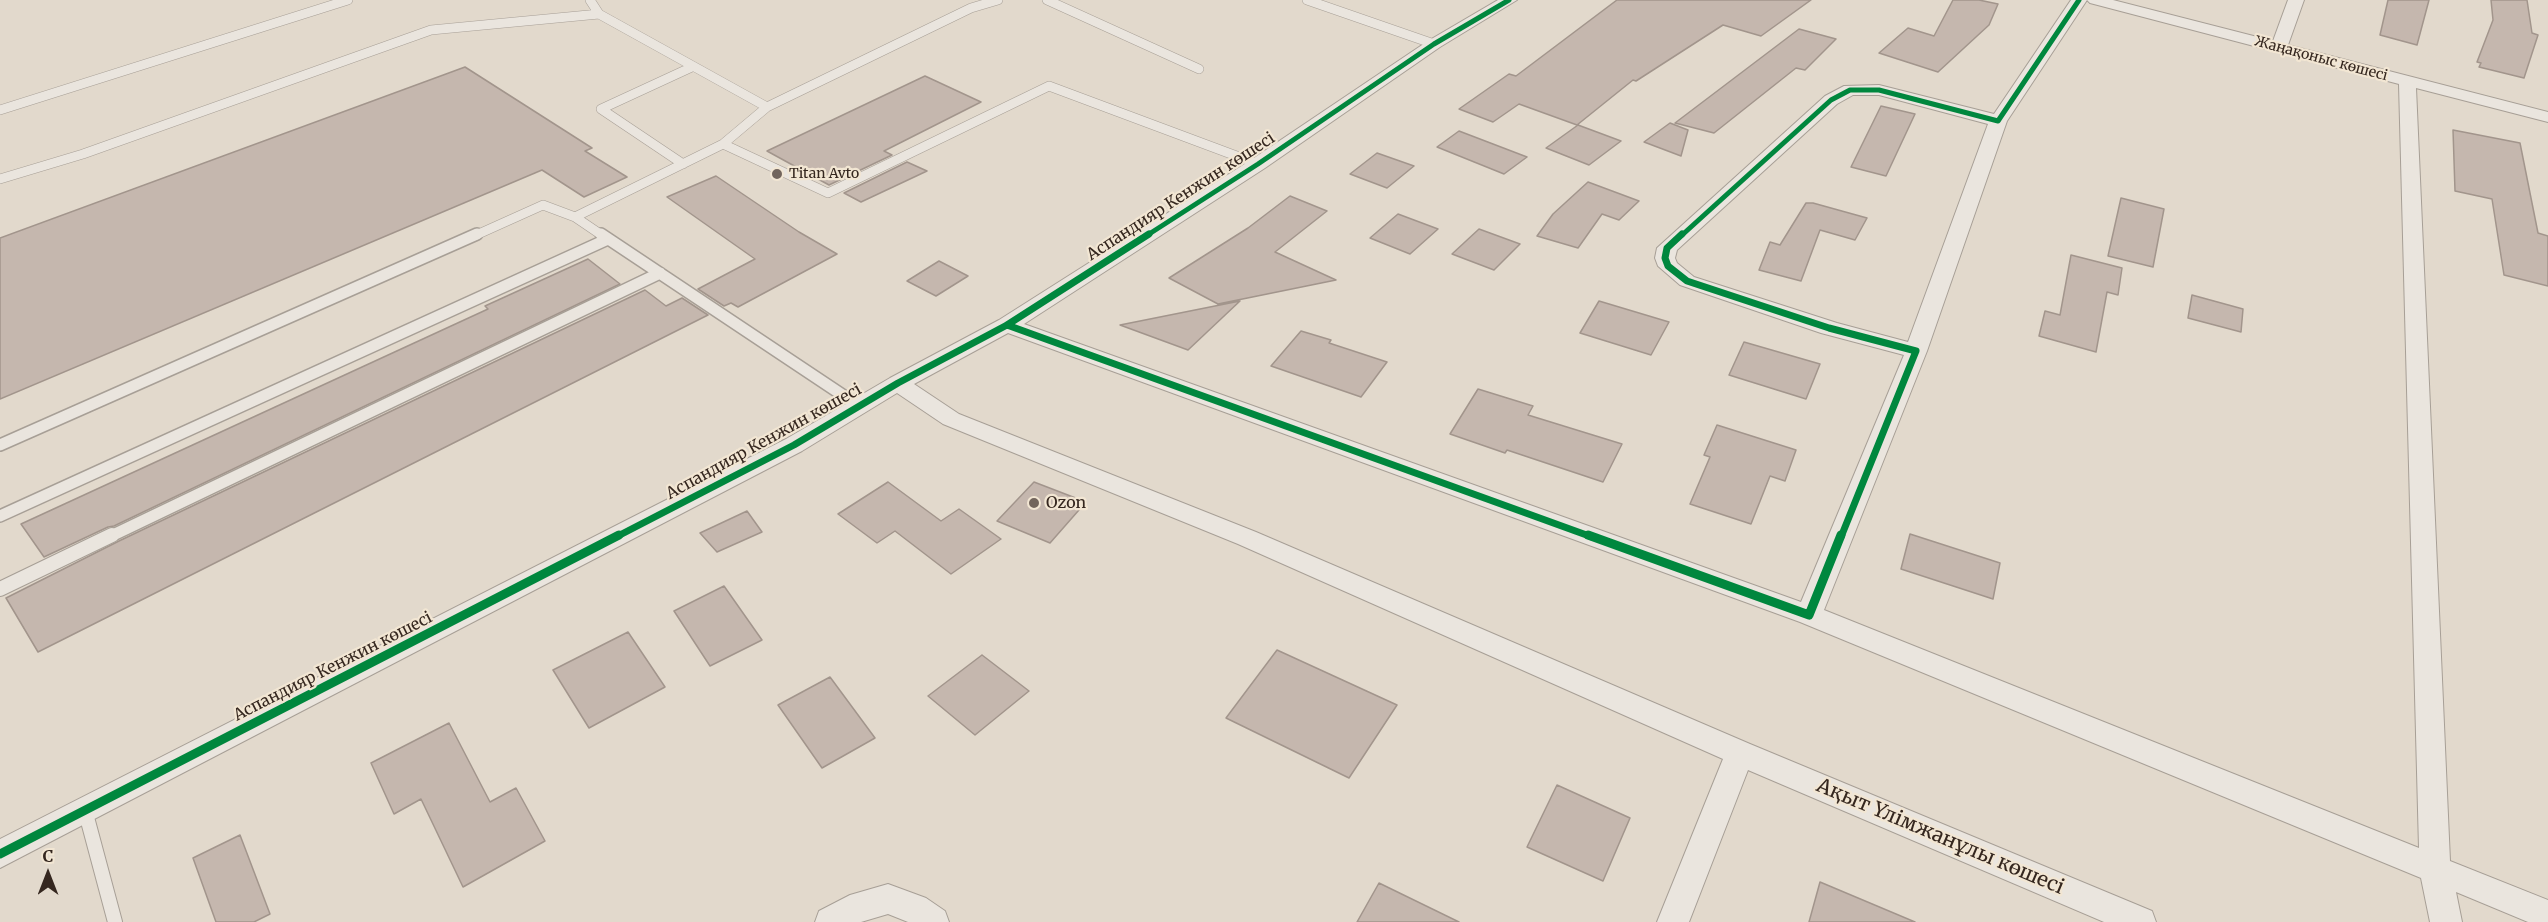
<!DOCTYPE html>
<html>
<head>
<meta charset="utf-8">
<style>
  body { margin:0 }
  #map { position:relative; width:2548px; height:922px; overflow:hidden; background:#e2d9cc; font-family:Merriweather,serif }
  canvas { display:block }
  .north { position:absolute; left:18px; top:844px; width:60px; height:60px; -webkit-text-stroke:4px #f2e6d3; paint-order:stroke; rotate:0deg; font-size:16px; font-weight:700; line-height:24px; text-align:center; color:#35271f }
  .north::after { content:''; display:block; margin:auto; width:21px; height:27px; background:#35271f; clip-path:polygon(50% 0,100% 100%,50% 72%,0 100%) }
</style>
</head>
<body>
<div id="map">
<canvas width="2548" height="922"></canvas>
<div class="north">С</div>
</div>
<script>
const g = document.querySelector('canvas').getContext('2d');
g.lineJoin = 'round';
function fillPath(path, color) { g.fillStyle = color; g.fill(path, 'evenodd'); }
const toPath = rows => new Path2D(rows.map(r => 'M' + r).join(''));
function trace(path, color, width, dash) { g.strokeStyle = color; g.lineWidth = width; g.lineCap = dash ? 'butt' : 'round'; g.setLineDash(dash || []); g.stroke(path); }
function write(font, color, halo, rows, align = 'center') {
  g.font = font + ' Merriweather,serif'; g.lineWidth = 4.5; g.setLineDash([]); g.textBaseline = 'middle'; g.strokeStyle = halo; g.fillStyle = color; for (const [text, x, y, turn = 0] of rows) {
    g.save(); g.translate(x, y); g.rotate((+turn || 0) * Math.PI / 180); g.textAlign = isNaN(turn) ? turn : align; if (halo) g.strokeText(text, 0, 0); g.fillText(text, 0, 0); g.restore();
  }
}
const building = toPath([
  [1617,0,1811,0,1761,36,1723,25,1636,81,1633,80,1577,125,1519,104,1493,122,1459,109,1509,74,1516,76,1617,0],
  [1953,0,1979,0,1998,4,1989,25,1938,72,1879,53,1908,28,1934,36,1953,0],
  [2388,0,2429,0,2417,45,2380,35,2388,0],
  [2491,0,2527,0,2532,33,2538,35,2524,78,2479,67,2481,63,2477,62,2493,20,2491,0],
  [1799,29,1836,39,1805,70,1796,68,1714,133,1675,123,1799,29],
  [465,67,592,148,585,151,627,177,584,197,542,170,0,399,0,238,465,67],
  [925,76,981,102,884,151,892,155,829,185,767,151,925,76],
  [1881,106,1915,114,1886,176,1851,167,1881,106],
  [1670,123,1688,130,1681,156,1644,142,1670,123],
  [1578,125,1621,141,1589,165,1546,148,1578,125],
  [2453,130,2520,143,2538,233,2548,236,2548,286,2504,275,2492,199,2455,191,2453,130],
  [1459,131,1527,157,1504,174,1437,147,1459,131],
  [1377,153,1414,166,1387,188,1350,174,1377,153],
  [907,162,927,171,861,202,844,193,907,162],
  [716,176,799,232,837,254,738,307,731,303,724,306,698,289,755,259,667,197,716,176],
  [1588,182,1639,201,1619,220,1602,214,1578,248,1537,236,1553,214,1588,182],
  [1290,196,1327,211,1275,252,1336,280,1218,304,1169,278,1248,228,1290,196],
  [2121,198,2164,209,2153,267,2108,256,2121,198],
  [1806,203,1813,203,1867,218,1855,240,1820,230,1801,281,1759,270,1770,242,1780,245,1806,203],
  [1398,214,1438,229,1410,254,1370,238,1398,214],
  [1479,229,1520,244,1494,270,1452,254,1479,229],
  [2071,255,2122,268,2118,295,2107,292,2096,352,2039,336,2045,311,2060,315,2071,255],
  [588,259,620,284,114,526,108,527,44,557,21,524,488,309,485,306,588,259],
  [939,261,968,276,936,296,907,281,939,261],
  [645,290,666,306,682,298,708,315,38,652,6,598,119,541,645,290],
  [2192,295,2243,309,2241,332,2188,318,2192,295],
  [1240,301,1188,350,1120,325,1240,301],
  [1599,301,1669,322,1651,355,1580,333,1599,301],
  [1301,331,1331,340,1329,343,1387,362,1361,397,1271,366,1301,331],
  [1744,342,1820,364,1806,399,1729,375,1744,342],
  [1478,389,1533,406,1528,415,1622,444,1603,482,1507,450,1505,453,1450,434,1478,389],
  [1717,425,1796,450,1785,481,1770,476,1751,524,1690,504,1710,457,1704,455,1717,425],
  [888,482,941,521,959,509,1001,539,951,574,895,531,877,543,838,514,888,482],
  [1034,482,1086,502,1050,543,997,521,1034,482],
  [747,511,762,532,717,552,700,533,747,511],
  [1910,534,2000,563,1993,599,1901,569,1910,534],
  [724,586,762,640,710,666,674,611,724,586],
  [628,632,665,687,589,728,553,670,628,632],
  [1277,650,1397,705,1349,778,1226,718,1277,650],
  [982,655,1029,691,975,735,928,696,982,655],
  [830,677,875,738,822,768,778,705,830,677],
  [449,723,490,802,516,788,545,841,463,887,421,799,394,814,371,763,449,723],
  [1557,785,1630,818,1603,881,1527,847,1557,785],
  [240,835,270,914,254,922,216,922,193,858,240,835],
  [1820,882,1915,922,1809,922,1820,882],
  [1379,883,1459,922,1357,922,1379,883]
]);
fillPath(building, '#c5b7ae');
trace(building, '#a2958c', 1.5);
const laneFar2 = toPath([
  [590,0,599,14,767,107,723,144],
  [1047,0,1199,69],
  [1307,0,1434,44],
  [767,107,971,8,998,0],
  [0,110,348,0],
  [683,164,601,109,692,67],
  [0,179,83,154,431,30,599,14],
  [575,217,603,236],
  [474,236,543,205,575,217,723,144,828,193,1049,86,1258,164]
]);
const laneFar1 = toPath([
  [601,234,859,406],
  [0,445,477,234],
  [0,516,608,239],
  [109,537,660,273]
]);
const lane = toPath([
  [0,589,112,535],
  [85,810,115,922]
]);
const street = toPath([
  [1498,0,1517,0,1440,47,1265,168,1024,324,1801,602,1904,355,1821,333,1680,285,1658,266,1655,258,1657,248,1825,96,1844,86,1879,85,1994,114,2071,0,2087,0,2007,121,1927,351,1824,610,2419,848,2399,84,2090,3,2087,0,2113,0,2273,41,2288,0,2304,0,2288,45,2548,112,2548,122,2416,88,2450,861,2548,900,2548,922,2528,922,2456,892,2462,922,2430,922,2421,878,1800,622,1008,333,914,384,959,414,1256,532,1750,744,2152,911,2156,922,2104,922,1748,770,1689,922,1657,922,1723,759,1238,544,943,424,897,393,802,451,0,868,0,839,786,439,890,378,999,320,1251,160,1428,41,1498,0],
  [1853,95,1879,95,1988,124,1908,342,1837,323,1694,277,1677,263,1675,258,1677,250,1837,104,1853,95],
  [888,884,926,898,945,911,949,922,908,922,888,914,861,922,815,922,819,911,850,895,888,884]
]);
trace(laneFar2, '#a79f96', 10);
trace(laneFar1, '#a79f96', 14);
trace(lane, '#a79f96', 16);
trace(street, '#a79f96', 2);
trace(laneFar2, '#eae5de', 9);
trace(laneFar1, '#eae5de', 11);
trace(lane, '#eae5de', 14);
fillPath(street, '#eae5de');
trace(toPath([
  [1146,236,1258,164,1434,44,1509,0],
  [1681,236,1831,100,1850,90,1879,90,1998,121,2079,0]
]), '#00873e', 5);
trace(toPath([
  [1682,234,1667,248,1665,258,1668,266,1687,281,1829,328,1916,351,1841,537],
  [1007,325,1592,537],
  [616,537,794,445,898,383,1007,325,1149,234]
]), '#00873e', 7);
trace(toPath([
  [1588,535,1809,615,1841,535],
  [0,854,619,535]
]), '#00873e', 9);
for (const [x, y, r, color] of [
  [777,174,6,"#72655c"],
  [1034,503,6,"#72655c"]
]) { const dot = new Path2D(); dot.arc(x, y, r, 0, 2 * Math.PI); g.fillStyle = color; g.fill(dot); trace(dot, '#f2e6d3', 2); }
write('14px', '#35271f', '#f2e6d3', [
  ["Жаңақоныс көшесі",2321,59,15]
]);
write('14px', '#35271f', '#f2e6d3', [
  ["Titan Avto",789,174]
], 'left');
write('16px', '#35271f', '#f2e6d3', [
  ["Аспандияр Кенжин көшесі",1181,197,-33],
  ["Аспандияр Кенжин көшесі",764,442,-29],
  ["Аспандияр Кенжин көшесі",333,667,-27]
]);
write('16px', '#35271f', '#f2e6d3', [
  ["Ozon",1046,503]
], 'left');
write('20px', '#35271f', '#f2e6d3', [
  ["Ақыт Үлімжанұлы көшесі",1940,837,23]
]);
</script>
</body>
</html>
